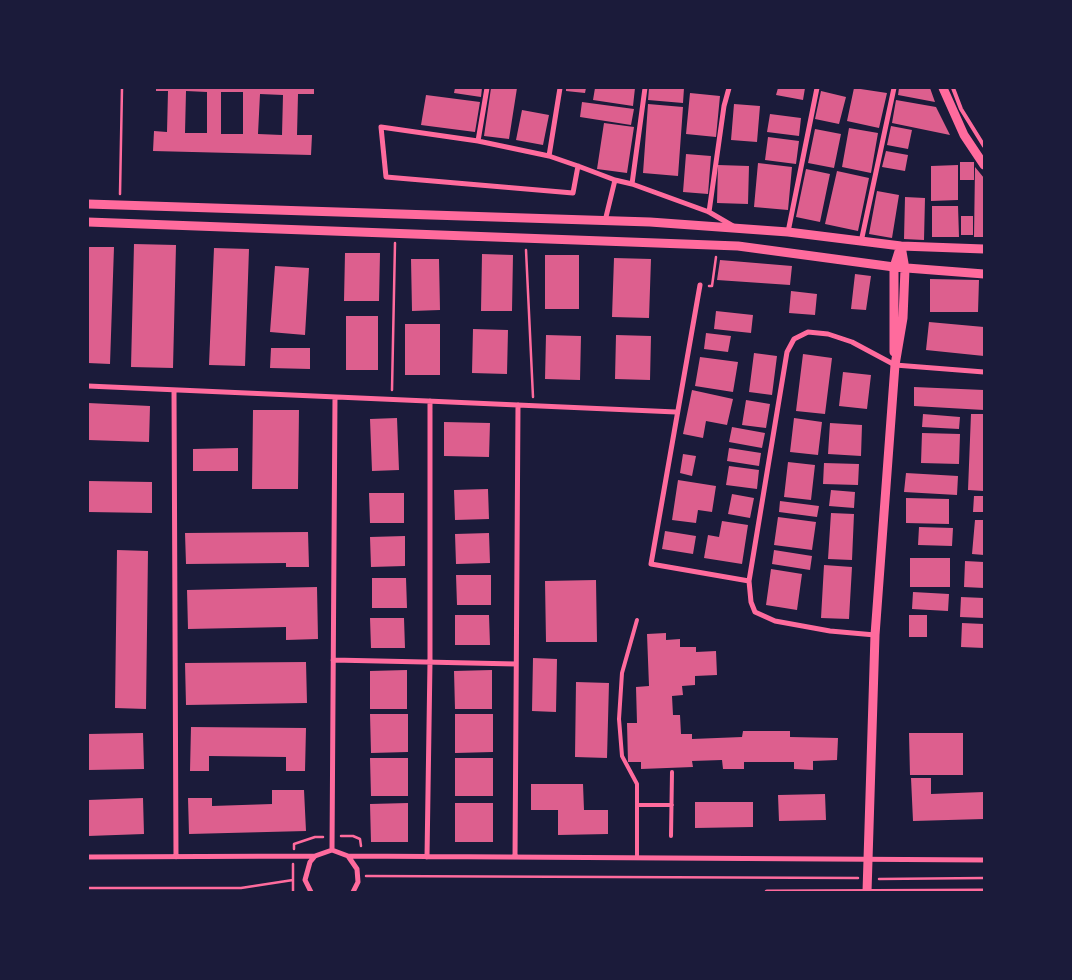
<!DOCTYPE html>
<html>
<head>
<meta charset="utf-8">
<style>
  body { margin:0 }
  #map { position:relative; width:1072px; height:980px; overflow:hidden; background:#1b1b3a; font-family:Overpass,sans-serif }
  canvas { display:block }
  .frame { position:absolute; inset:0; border:89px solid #1b1b3a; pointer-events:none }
</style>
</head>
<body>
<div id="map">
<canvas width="1072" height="980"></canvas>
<div class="frame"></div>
</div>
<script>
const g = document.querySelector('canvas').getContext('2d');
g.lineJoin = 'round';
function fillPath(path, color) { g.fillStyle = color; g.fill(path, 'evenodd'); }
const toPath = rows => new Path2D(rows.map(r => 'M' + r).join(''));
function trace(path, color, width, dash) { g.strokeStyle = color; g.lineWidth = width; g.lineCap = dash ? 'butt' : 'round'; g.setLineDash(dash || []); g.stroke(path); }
fillPath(toPath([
  [156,88,314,88,314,94,298,94,297,135,312,135,311,155,153,151,154,131,167,132,168,91,156,91],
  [186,91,207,92,207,133,185,133],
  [221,92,243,92,243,134,221,134],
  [260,94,283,95,282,135,258,134],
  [455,88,482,88,481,97,454,93],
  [491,88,517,88,509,139,484,136],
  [566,88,586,88,585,93,566,91],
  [595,88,635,88,633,106,593,100],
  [649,88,684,88,683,103,648,100],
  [778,88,805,88,803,100,776,95],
  [854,88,887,93,879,128,847,121],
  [899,88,930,88,935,102,898,95],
  [821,91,846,97,839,124,815,119],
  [690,93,720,96,716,137,686,134],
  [426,95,480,102,475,132,421,125],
  [896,100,936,107,950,135,892,123],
  [582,102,634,109,631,125,580,117],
  [648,104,683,107,678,176,643,173],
  [734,104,760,106,757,142,731,140],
  [522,110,549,115,543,145,516,140],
  [770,114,801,118,799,136,767,132],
  [604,123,634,127,627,173,597,169],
  [891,126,912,130,908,149,887,145],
  [849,128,878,133,871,173,842,167],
  [815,129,841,134,834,168,808,163],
  [768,137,799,141,796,164,765,160],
  [886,151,908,155,905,171,882,167],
  [686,154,711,156,708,194,683,192],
  [960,162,974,162,974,180,960,180],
  [758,163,792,167,788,210,754,207],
  [718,165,749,166,748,204,717,203],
  [958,165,958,200,931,201,931,166],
  [975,167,984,178,984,237,974,237],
  [806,169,830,174,820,222,796,217],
  [837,171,869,178,858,231,825,224],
  [877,191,899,195,892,238,869,234],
  [905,197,925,198,924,240,904,239],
  [932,206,958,206,959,237,932,237],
  [961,216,973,216,973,235,961,235],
  [134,244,176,245,173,368,131,367],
  [88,247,114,247,110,364,88,363],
  [214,248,249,249,245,366,209,365],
  [345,253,380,253,379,301,344,301],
  [482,254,513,255,512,311,481,311],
  [545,255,579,255,579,309,545,309],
  [614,258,651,259,649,318,612,317],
  [411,259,439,259,440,310,412,311],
  [720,260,792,266,790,285,717,280],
  [275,266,309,268,305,335,270,332],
  [855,274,871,276,866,310,851,309],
  [930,279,979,280,978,312,930,312],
  [791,291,817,294,815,315,789,313],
  [716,311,753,315,751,333,714,329],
  [346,316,378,316,378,370,346,370],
  [929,322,984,327,984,356,926,350],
  [405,324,440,324,440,375,405,375],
  [473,329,508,330,507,374,472,373],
  [706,333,731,336,728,352,704,349],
  [546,335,581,336,580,380,545,379],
  [616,335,651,336,650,380,615,379],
  [271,348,310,348,310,369,270,368],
  [754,353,777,356,772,395,749,392],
  [803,354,832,358,825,414,796,411],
  [700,357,738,362,733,392,695,386],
  [843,372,871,375,867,409,839,406],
  [914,387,984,390,984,410,914,406],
  [692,390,733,399,727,425,706,421,703,438,683,434],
  [746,400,770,404,766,428,742,425],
  [88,403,150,406,149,442,88,440],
  [253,410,299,410,298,489,252,489],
  [923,414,960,417,959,429,922,427],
  [971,414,984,414,984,491,968,490],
  [397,418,399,470,372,471,370,419],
  [794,418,822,422,818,455,790,452],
  [444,422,490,423,489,457,444,456],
  [830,423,862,425,861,456,828,454],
  [732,427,765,433,762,448,729,442],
  [922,433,960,434,959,464,921,463],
  [238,448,238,471,193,471,193,449],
  [729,448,761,453,759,466,727,461],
  [683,454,696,456,692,476,680,473],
  [788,462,815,465,811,500,784,497],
  [824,463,859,464,858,485,823,484],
  [729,466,759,470,757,489,726,485],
  [906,473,958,476,957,495,904,492],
  [678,480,716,486,712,512,698,510,696,523,672,520],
  [88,481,152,482,152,513,88,512],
  [488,489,489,519,455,520,454,490],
  [831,490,855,492,854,508,829,506],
  [369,493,404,493,404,523,370,523],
  [732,494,754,498,750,518,728,514],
  [974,496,984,496,984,512,973,512],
  [906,498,949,499,949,524,906,523],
  [780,501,819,506,817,517,779,512],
  [831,513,854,514,852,560,828,559],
  [778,517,816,522,812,550,774,545],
  [975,520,984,520,984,555,972,554],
  [722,521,748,525,742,564,704,558,708,535,719,537],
  [919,527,953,528,952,546,918,545],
  [665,531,696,536,693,554,662,549],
  [308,532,309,567,286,567,286,563,186,564,185,533],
  [489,533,490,563,456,564,455,534],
  [405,536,405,566,371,567,370,537],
  [117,550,148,551,146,709,115,708],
  [774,550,812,556,810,570,772,564],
  [910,558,950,558,950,587,910,587],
  [965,561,984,562,984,588,964,587],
  [824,565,852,567,849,619,821,618],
  [771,569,802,574,797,610,766,605],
  [456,575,491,575,491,605,457,605],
  [372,578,406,578,407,608,372,608],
  [596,580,597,642,546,642,545,581],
  [317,587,318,639,286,640,286,627,188,629,187,590],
  [913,592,949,594,948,611,912,609],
  [961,597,984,598,984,618,960,617],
  [455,615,489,615,490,645,455,645],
  [909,615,927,615,927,637,909,637],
  [370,618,404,618,405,648,371,648],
  [962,623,984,624,984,648,961,647],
  [666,633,666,640,680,639,680,647,696,647,696,652,716,651,717,675,695,676,695,685,682,686,683,695,672,696,673,715,680,715,681,734,692,734,692,739,742,737,743,731,790,731,790,737,838,738,837,760,813,761,813,770,794,769,794,762,744,762,744,769,723,769,722,760,692,761,693,767,641,769,641,762,628,762,627,723,637,723,636,687,649,686,647,634],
  [533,658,557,659,556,712,532,711],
  [306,662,307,703,186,705,185,663],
  [407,670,407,709,370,709,370,671],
  [492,670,492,709,455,709,454,671],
  [576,682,609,683,607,758,575,757],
  [370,714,408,714,408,752,371,753],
  [455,714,493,714,493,752,455,753],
  [191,727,306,728,305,771,286,771,286,757,209,756,209,771,190,771],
  [143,733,144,769,88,770,88,734],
  [909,733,963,733,963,775,910,775],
  [370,758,408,758,408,796,371,796],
  [455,758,493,758,493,796,455,796],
  [911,778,931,778,931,794,984,792,984,819,913,821],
  [531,784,583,784,584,810,608,810,608,834,558,835,558,810,531,810],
  [272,790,304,790,306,831,189,834,188,798,212,798,212,806,272,804],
  [825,794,826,820,779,821,778,795],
  [143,798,144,834,88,836,88,800],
  [695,802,753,802,753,827,695,828],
  [408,803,408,842,371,842,370,804],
  [455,803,493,803,493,842,455,842]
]), '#dd5f8e');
trace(toPath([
  [120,194,122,88],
  [526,250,533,397],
  [709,286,712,286,716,257],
  [392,390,395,243],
  [341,836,353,836,360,839,361,846],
  [294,849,294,844,315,837,323,837],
  [366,876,858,878],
  [879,879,984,878],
  [88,888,241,888,293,880],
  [293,892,293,864]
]), '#ff6b9d', 2.5);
trace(toPath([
  [953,88,961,109,984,146],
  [637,620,622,673,619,719,622,756,637,784,637,857],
  [638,805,672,805],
  [671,836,672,772]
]), '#ff6b9d', 4);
trace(toPath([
  [478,141,487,88],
  [549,156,560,88],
  [578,166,573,193,386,177,381,127,478,141,549,156,578,166,615,180,632,184,709,212,733,226],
  [632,184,645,88],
  [709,212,724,106,729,88],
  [605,221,615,180],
  [788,232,817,88],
  [861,242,894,88],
  [700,285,651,564,749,581],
  [88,386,676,412],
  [174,390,176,857],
  [875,635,830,631,775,621,755,612,751,602,749,581,787,352,794,339,808,332,828,334,852,342,895,365,984,372],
  [333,660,516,664],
  [332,850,335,397],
  [348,856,984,860],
  [88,857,315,856],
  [427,857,430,662,430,401],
  [515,857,518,405],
  [311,892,305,880,310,862,315,856,332,850,348,856,357,869,358,882,353,892],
  [767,892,984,891]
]), '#ff6b9d', 5);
trace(toPath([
  [943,88,964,135,984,165],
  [88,204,650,222,788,232,901,246,984,249],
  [88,222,738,246,894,267,984,274],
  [894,352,894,267,900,248],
  [867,892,875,635,895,365,903,318,905,269,901,246]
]), '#ff6b9d', 9);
</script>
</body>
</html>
